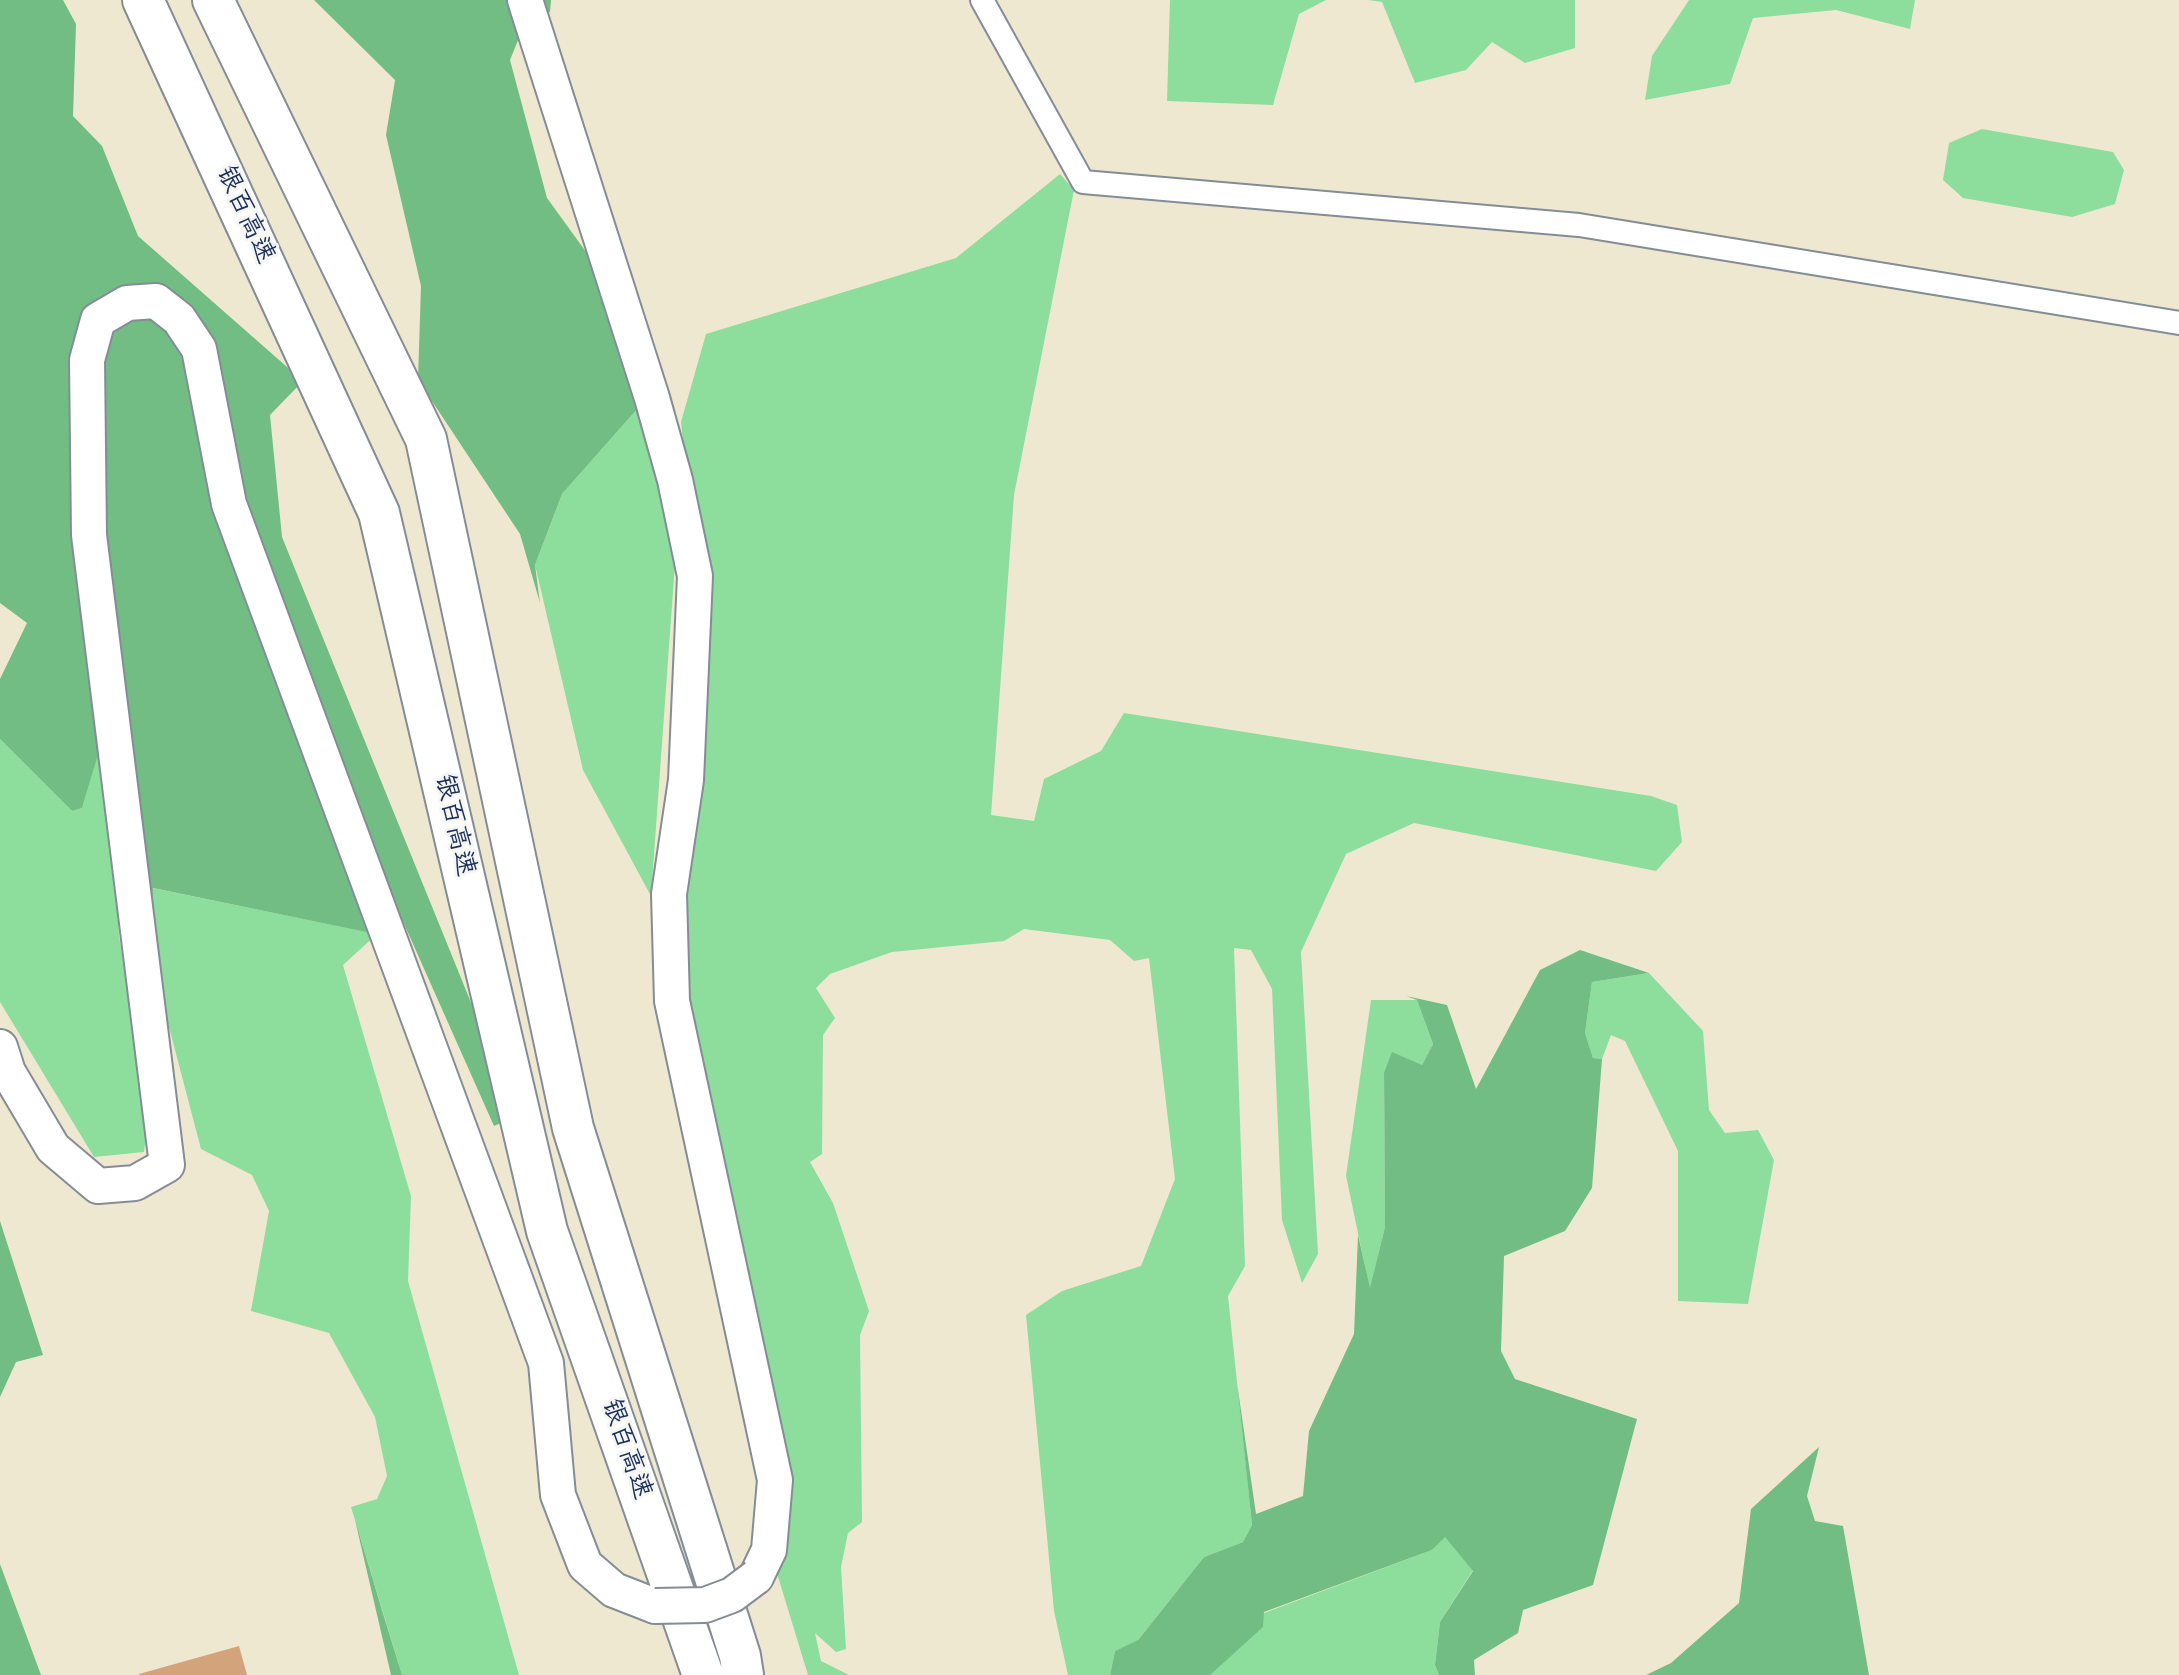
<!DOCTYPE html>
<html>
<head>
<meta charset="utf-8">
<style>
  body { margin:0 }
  canvas { display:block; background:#eee8d0 }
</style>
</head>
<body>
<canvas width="2179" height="1675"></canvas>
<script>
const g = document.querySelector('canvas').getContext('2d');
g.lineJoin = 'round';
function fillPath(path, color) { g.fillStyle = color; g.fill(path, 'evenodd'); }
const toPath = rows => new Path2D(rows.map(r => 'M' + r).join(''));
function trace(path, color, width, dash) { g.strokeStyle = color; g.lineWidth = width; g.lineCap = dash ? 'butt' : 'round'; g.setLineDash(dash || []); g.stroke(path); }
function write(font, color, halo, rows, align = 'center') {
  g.font = font + ' "Gochi Hand","LXGW WenKai TC",sans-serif'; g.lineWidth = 6; g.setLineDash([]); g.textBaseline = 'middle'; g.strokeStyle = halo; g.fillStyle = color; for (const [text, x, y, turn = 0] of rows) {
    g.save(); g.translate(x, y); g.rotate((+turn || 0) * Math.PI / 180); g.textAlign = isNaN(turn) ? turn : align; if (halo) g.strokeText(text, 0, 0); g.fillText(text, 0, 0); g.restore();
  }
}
fillPath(toPath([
  [1170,0,1326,0,1299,14,1273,105,1167,101],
  [1368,0,1575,0,1575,48,1525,63,1492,42,1466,70,1415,83,1382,2],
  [1689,0,1915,0,1910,29,1836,10,1753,18,1730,84,1645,100,1652,56],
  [1982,129,2113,152,2124,170,2115,204,2072,217,1963,198,1943,180,1949,143],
  [1060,174,1074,190,1014,495,991,815,1034,821,1044,779,1101,751,1124,713,1651,796,1677,805,1682,842,1656,871,1414,823,1346,854,1301,952,1318,1254,1302,1283,1282,1220,1272,989,1251,950,1234,948,1245,1266,1228,1296,1252,1525,1243,1542,1204,1557,1137,1641,1115,1651,1110,1675,1068,1675,1054,1611,1026,1315,1062,1291,1141,1266,1175,1179,1149,958,1134,961,1110,940,1024,929,1004,941,892,952,830,974,816,988,835,1018,823,1035,822,1154,810,1162,833,1203,869,1311,860,1335,862,1522,848,1533,841,1567,846,1649,836,1652,815,1633,821,1661,849,1675,808,1675,776,1570,681,1002,695,557,681,422,706,334,956,258],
  [648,397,675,564,651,896,583,770,535,565,562,494],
  [0,739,72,811,82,808,98,754,108,769,119,936,149,1112,144,1152,94,1157,0,1002],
  [152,888,377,934,343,965,411,1196,408,1281,519,1675,402,1675,351,1507,377,1499,387,1476,375,1417,329,1333,251,1311,269,1211,252,1175,201,1149,149,951],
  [1649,973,1703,1031,1709,1110,1725,1133,1758,1130,1774,1160,1748,1304,1678,1301,1678,1151,1625,1041,1611,1035,1602,1059,1593,1058,1585,1033,1592,982],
  [1371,1000,1417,1000,1433,1044,1422,1065,1384,1073,1385,1227,1370,1290,1346,1176],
  [1445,1536,1473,1570,1440,1622,1435,1665,1439,1675,1210,1675,1264,1613,1432,1550]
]), '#8dde9d');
fillPath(toPath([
  [0,0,63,0,76,24,73,116,102,146,138,236,303,381,270,415,282,537,517,1116,494,1126,401,917,371,933,153,888,151,919,108,769,98,755,82,808,72,811,0,739,0,679,27,623,0,603],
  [314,0,551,0,550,12,525,23,510,60,547,198,626,307,647,398,562,494,535,565,540,603,520,534,418,380,421,286,386,135,395,80],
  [1580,950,1649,973,1592,982,1585,1033,1593,1058,1602,1059,1592,1188,1565,1231,1504,1256,1501,1351,1515,1379,1637,1419,1593,1585,1523,1610,1518,1633,1474,1660,1475,1675,1439,1675,1435,1665,1440,1622,1473,1571,1445,1537,1432,1550,1264,1612,1263,1627,1210,1675,1110,1675,1115,1651,1138,1640,1204,1557,1243,1542,1252,1525,1237,1383,1256,1514,1303,1496,1309,1431,1354,1334,1358,1235,1370,1288,1385,1227,1384,1073,1392,1052,1422,1065,1433,1044,1417,1000,1406,996,1447,1005,1476,1089,1540,970],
  [0,1221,43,1355,16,1362,0,1397],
  [1819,1447,1807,1496,1815,1521,1843,1526,1869,1675,1646,1675,1671,1663,1739,1603,1751,1509],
  [355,1520,385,1620,402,1675,391,1675],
  [0,1564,41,1675,0,1675]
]), '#72bd84');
fillPath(toPath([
  [239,1646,247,1675,139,1675,139,1674]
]), '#d3a47b');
const minor = toPath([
  [982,0,1083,182,1579,225,2179,323]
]);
const primary = toPath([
  [525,0,652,398,675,480,695,576,686,780,669,894,672,1001,775,1480,769,1550,756,1577],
  [0,1047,8,1072,53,1148,98,1186,135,1183,167,1165,89,535,87,360,98,320,127,303,156,301,179,319,199,349,229,504,546,1363,558,1495,585,1565,614,1590,655,1606]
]);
const motorway = toPath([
  [143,0,379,513,547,1231,703,1675],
  [213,0,426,439,573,1128,740,1656,743,1675]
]);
trace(minor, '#848c97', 26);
trace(primary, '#848c97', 38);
trace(motorway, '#848c97', 44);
trace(minor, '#fff', 22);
trace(primary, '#fff', 34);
trace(motorway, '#fff', 40);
const primaryBridge = toPath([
  [655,1606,705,1605,732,1595,756,1577]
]);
trace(primaryBridge, '#848c97', 38, []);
trace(primaryBridge, '#fff', 34);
write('26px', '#1b2f5e', '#f6f6f2', [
  ["银百高速",243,216,65],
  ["银百高速",452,826,77],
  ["银百高速",624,1450,71]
]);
</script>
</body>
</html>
